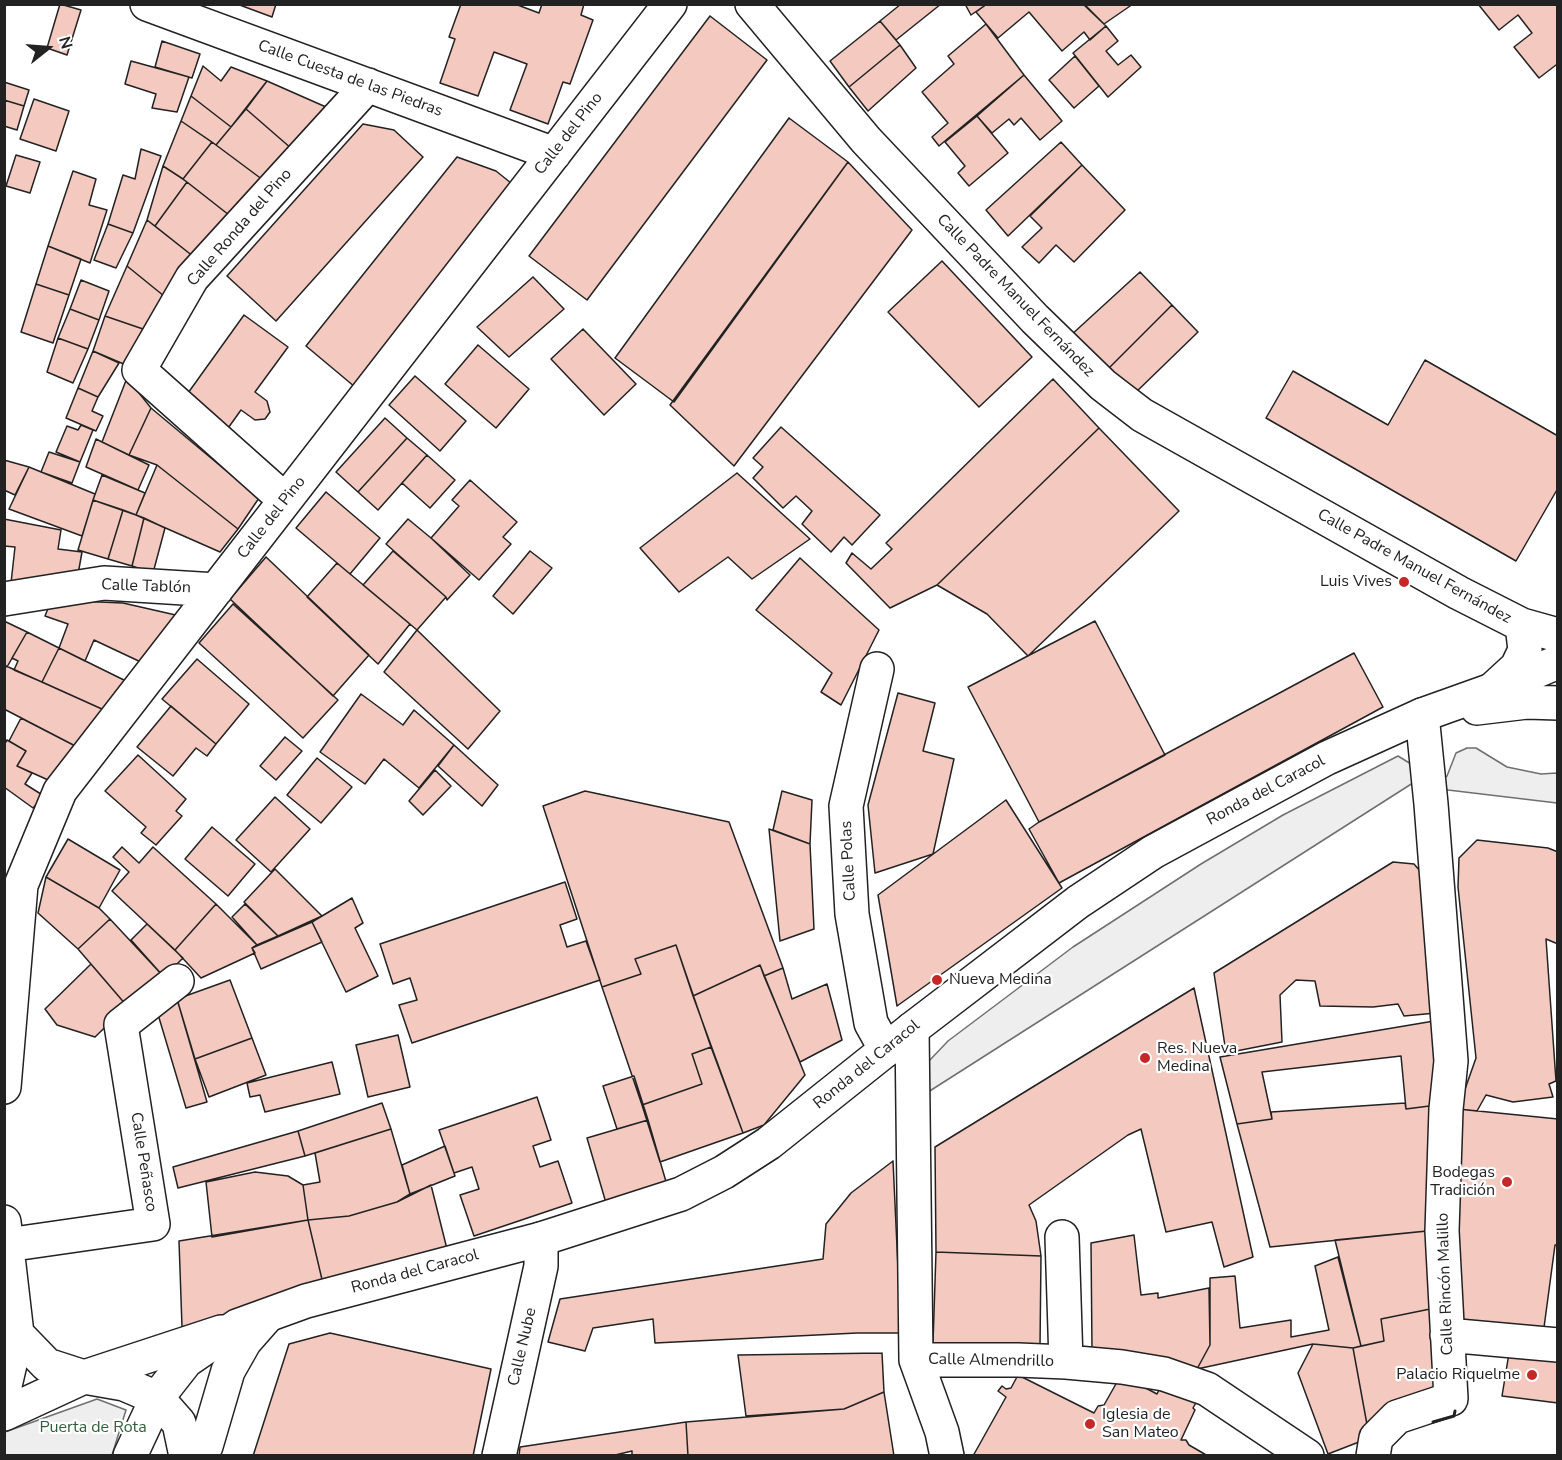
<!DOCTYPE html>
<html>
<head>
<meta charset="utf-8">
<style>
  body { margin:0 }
  #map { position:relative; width:1562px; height:1460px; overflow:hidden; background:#fff; font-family:"Nunito Sans",sans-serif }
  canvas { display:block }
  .frame { position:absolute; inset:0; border:6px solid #222; pointer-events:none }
  .north { position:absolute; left:18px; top:18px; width:60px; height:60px; -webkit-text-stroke:4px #fff; paint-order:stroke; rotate:73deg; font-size:16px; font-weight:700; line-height:24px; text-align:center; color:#222 }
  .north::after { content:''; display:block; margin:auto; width:21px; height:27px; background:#222; clip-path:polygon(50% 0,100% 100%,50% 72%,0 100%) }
</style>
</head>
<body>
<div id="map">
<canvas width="1562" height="1460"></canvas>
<div class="frame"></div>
<div class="north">N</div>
</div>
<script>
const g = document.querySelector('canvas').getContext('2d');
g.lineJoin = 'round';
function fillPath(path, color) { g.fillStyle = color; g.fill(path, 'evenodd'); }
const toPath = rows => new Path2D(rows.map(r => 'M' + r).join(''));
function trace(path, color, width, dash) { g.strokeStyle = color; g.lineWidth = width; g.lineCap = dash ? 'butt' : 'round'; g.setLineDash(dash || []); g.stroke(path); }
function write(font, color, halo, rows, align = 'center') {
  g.font = font + ' "Nunito Sans",sans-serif'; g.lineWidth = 4.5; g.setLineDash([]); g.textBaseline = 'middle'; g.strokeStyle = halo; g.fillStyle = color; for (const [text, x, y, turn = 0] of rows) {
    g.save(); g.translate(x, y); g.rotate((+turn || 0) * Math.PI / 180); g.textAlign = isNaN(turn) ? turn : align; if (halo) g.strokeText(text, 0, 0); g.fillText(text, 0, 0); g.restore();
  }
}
const green = toPath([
  [1467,748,1476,748,1507,767,1541,774,1557,773,1557,803,1448,790,1440,787,1439,783,1447,776,1456,753,1467,748],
  [1398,756,1411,764,1416,781,925,1094,929,1061,948,1041,1073,947,1201,864,1283,815,1398,756],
  [97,1399,126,1410,112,1455,5,1455,5,1432,97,1399]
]);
fillPath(green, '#eee');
trace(green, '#6f6f6f', 1.5);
const building = toPath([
  [60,4,81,10,67,55,47,48,60,4],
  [237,4,276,4,272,17,237,4],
  [461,4,515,4,539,13,542,4,584,4,581,15,593,20,570,84,563,82,548,124,510,110,527,64,494,52,478,96,440,83,455,39,449,37,461,4],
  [901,4,941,4,896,40,880,21,901,4],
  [965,4,987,4,971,15,965,4],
  [987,4,1083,4,1106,26,1090,40,1084,32,1062,51,1029,12,998,38,976,12,987,4],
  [1084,4,1133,4,1104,24,1084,4],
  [1478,4,1558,4,1558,67,1556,65,1539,78,1514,47,1532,33,1518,15,1499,30,1478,4],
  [710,16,767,60,587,300,529,256,710,16],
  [880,21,900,45,849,87,830,61,880,21],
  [986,24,1024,75,939,146,932,137,948,123,922,92,954,64,948,56,986,24],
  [1106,26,1118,41,1106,51,1118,65,1131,55,1141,67,1108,97,1073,53,1106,26],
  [162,41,200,54,192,78,155,67,162,41],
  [900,45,916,68,868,111,849,87,900,45],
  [1075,56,1099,86,1074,108,1049,80,1075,56],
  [131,61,189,77,177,112,152,108,156,94,125,84,131,61],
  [203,66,221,81,231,67,267,81,231,127,191,96,203,66],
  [1024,75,1062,121,1040,140,1021,118,1014,125,1009,119,992,133,977,116,1024,75],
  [267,81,326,107,292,149,246,109,267,81],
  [4,82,29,90,24,106,4,100,4,82],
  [191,96,231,127,216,145,181,121,191,96],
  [34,99,69,111,56,151,20,139,34,99],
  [4,100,24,106,17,130,4,126,4,100],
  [246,109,292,149,263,180,216,145,246,109],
  [977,116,1008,153,969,186,958,173,965,166,945,142,977,116],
  [789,118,848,162,674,402,615,358,789,118],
  [181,121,212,142,183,179,163,166,181,121],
  [363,124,394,130,423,157,276,321,227,276,363,124],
  [212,142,263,180,229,215,183,179,212,142],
  [1061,142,1082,165,1008,236,986,210,1061,142],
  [141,149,161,156,133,233,108,224,123,175,135,179,141,149],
  [16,155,40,162,30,193,6,186,16,155],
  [457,157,496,171,516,187,355,387,306,346,457,157],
  [848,162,912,230,734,466,670,405,848,162],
  [1082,165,1125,210,1074,262,1056,245,1039,263,1022,247,1042,228,1030,216,1082,165],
  [163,166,187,182,155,226,147,220,163,166],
  [73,171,96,179,89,205,107,210,90,263,48,246,73,171],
  [187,182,229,215,194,257,155,226,187,182],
  [147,220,194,257,164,296,127,266,147,220],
  [108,224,133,233,116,268,94,260,108,224],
  [48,246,81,259,69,295,36,284,48,246],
  [942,261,1032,357,979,407,888,312,942,261],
  [127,266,164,296,143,329,105,316,127,266],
  [1140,272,1172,305,1106,371,1070,336,1140,272],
  [533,277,564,309,509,357,477,327,533,277],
  [81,280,109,291,99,320,70,309,81,280],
  [36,284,69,295,53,343,21,332,36,284],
  [1172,305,1198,332,1132,396,1106,371,1172,305],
  [70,309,99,320,88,349,58,338,70,309],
  [244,315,288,347,255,392,267,401,270,412,265,419,255,420,241,410,226,431,183,400,244,315],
  [105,316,143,329,126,365,93,351,105,316],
  [583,329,636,384,604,415,551,359,583,329],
  [58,338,88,349,73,383,47,372,58,338],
  [478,345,529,389,496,428,445,384,478,345],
  [93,351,119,363,98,397,78,388,93,351],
  [1425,360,1558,436,1558,488,1516,561,1266,418,1293,371,1388,425,1425,360],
  [415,376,466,421,440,451,389,405,415,376],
  [127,378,151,408,129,455,102,442,127,378],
  [1053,379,1099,428,937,585,890,608,846,563,852,553,871,569,892,549,886,543,1053,379],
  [78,388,98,397,92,411,103,416,96,431,66,418,78,388],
  [151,408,259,498,238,529,157,465,129,455,151,408],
  [385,418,407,438,358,492,336,472,385,418],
  [81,425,93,430,80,462,56,452,67,426,78,430,81,425],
  [781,427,880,515,852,545,844,537,831,552,802,524,812,511,796,496,783,508,753,478,763,467,753,458,781,427],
  [1099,428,1179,511,1028,656,987,614,937,585,1099,428],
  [407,438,427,455,378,510,358,492,407,438],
  [96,439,149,465,138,490,86,467,96,439],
  [49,452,80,462,72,483,41,472,49,452],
  [427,455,455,480,430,508,402,483,427,455],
  [4,460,29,467,15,495,4,490,4,460],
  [157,465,238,529,220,552,136,515,157,465],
  [29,467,95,494,82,536,9,509,29,467],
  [737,473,810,539,752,579,728,557,679,592,640,548,737,473],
  [102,475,145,493,136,515,93,500,102,475],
  [470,480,517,522,503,537,511,544,479,580,431,538,459,506,452,500,470,480],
  [326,492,380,538,350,574,296,528,326,492],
  [93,500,123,510,108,559,78,550,93,500],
  [123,510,144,518,132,566,108,559,123,510],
  [144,518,165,528,153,573,132,566,144,518],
  [4,519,61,530,58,549,82,552,77,580,11,583,15,547,4,546,4,519],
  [408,519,431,538,470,575,447,600,446,597,386,544,408,519],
  [393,551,446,597,417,630,363,585,393,551],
  [530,551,552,568,513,614,493,596,530,551],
  [266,557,369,655,333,696,230,599,266,557],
  [800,558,879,630,841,705,821,692,832,673,756,610,800,558],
  [337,563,410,624,378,664,307,597,337,563],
  [76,601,123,603,180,616,145,664,94,640,85,661,59,648,68,624,45,616,49,606,76,601],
  [233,604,338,700,303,738,199,643,233,604],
  [4,621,27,632,7,667,4,665,4,621],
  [1095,621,1165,755,1039,822,968,687,1095,621],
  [417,630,500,711,468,749,384,672,417,630],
  [27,632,59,648,42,682,14,670,18,661,12,658,27,632],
  [59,648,130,683,113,714,42,682,59,648],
  [1354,653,1383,707,1059,883,1029,829,1039,822,1354,653],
  [197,659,249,704,216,744,162,699,197,659],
  [4,665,113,714,83,750,4,709,4,665],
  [898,693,935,703,923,751,954,759,933,854,875,873,868,805,898,693],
  [361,694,403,725,414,710,454,745,419,788,384,759,365,784,320,752,361,694],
  [171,706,216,744,207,756,196,748,173,776,137,747,171,706],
  [21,718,83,750,57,784,17,766,26,751,9,741,21,718],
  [285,737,302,751,276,780,260,766,285,737],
  [7,740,26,751,17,766,32,773,25,784,44,796,33,808,4,787,4,745,7,740],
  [454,745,498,785,482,806,438,766,454,745],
  [138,755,186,799,176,811,182,816,156,845,141,833,146,827,105,791,138,755],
  [317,758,352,787,321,823,287,795,317,758],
  [435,770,451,786,423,815,409,801,435,770],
  [585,791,729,822,783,968,764,976,760,965,693,996,676,945,635,959,641,974,602,987,543,806,585,791],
  [782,791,812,800,810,844,773,830,782,791],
  [275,797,310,829,271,872,236,840,275,797],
  [1006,800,1062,888,897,1006,878,895,1006,800],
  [212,827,255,864,228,896,185,859,212,827],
  [769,829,810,844,814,929,780,941,769,829],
  [68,839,120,870,99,908,46,877,68,839],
  [1477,840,1548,848,1558,852,1558,944,1546,939,1556,1081,1549,1084,1553,1097,1513,1102,1486,1095,1477,1111,1458,1109,1476,1058,1458,887,1459,858,1477,840],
  [122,847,139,863,153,847,216,904,175,950,112,891,129,872,113,857,122,847],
  [1393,862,1414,864,1427,879,1436,1013,1404,1016,1398,1004,1373,1007,1320,1006,1315,981,1296,980,1280,995,1282,1042,1226,1053,1214,973,1393,862],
  [275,869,322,916,278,936,244,902,275,869],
  [46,877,99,908,110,919,78,949,38,913,46,877],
  [565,882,577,919,560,925,567,947,586,941,600,980,412,1043,399,1005,417,1000,410,978,393,984,380,944,565,882],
  [352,898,363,923,355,928,378,976,346,992,312,922,352,898],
  [216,904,257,945,252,948,255,953,201,978,175,950,216,904],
  [245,904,278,936,257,945,232,917,245,904],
  [110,919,164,977,127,1006,78,949,110,919],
  [312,922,322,942,261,969,252,948,312,922],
  [147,924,183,958,164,977,131,940,147,924],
  [676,945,711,1047,692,1054,702,1084,642,1105,602,987,641,974,635,959,676,945],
  [91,964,127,1006,95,1037,57,1025,45,1009,91,964],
  [760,965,805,1075,764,1125,743,1133,693,996,760,965],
  [783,968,792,999,827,984,842,1040,800,1062,764,976,783,968],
  [230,980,252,1038,195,1059,177,999,230,980],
  [1194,988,1253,1257,1224,1267,1212,1222,1166,1232,1141,1129,1128,1135,1029,1205,1036,1221,1041,1256,936,1252,935,1147,1194,988],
  [177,999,207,1102,186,1108,157,1011,177,999],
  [1434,1021,1437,1105,1406,1109,1401,1056,1262,1072,1272,1119,1237,1124,1220,1057,1434,1021],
  [398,1035,410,1087,368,1097,356,1045,398,1035],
  [252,1038,266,1075,209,1097,195,1059,252,1038],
  [711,1047,743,1133,660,1162,642,1105,702,1084,692,1054,711,1047],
  [332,1062,340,1094,265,1112,260,1095,250,1097,247,1083,332,1062],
  [634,1076,648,1120,617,1129,603,1086,634,1076],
  [537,1097,551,1140,533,1146,540,1167,558,1161,572,1203,474,1236,460,1195,479,1189,472,1167,454,1173,439,1130,537,1097],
  [382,1103,391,1129,305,1156,298,1131,382,1103],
  [1405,1103,1406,1109,1437,1105,1437,1230,1270,1247,1237,1124,1272,1119,1271,1112,1405,1103],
  [1458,1109,1558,1119,1558,1245,1555,1245,1543,1335,1454,1331,1458,1109],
  [648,1120,667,1185,606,1203,587,1138,648,1120],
  [391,1129,410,1194,397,1202,349,1216,308,1220,303,1185,320,1182,315,1153,391,1129],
  [298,1131,305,1156,178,1188,173,1167,298,1131],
  [445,1146,455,1176,410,1194,402,1165,445,1146],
  [893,1161,901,1333,857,1333,655,1343,653,1319,593,1328,585,1351,548,1342,560,1299,823,1259,826,1224,851,1193,893,1161],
  [255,1172,288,1176,303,1185,308,1220,212,1237,206,1182,255,1172],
  [431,1185,448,1253,324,1288,308,1220,349,1216,397,1202,431,1185],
  [308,1220,324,1288,182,1327,179,1241,308,1220],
  [1437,1230,1440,1307,1381,1319,1384,1341,1361,1346,1335,1240,1437,1230],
  [1134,1235,1141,1295,1158,1293,1158,1298,1209,1288,1210,1345,1197,1369,1092,1350,1091,1243,1134,1235],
  [936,1252,1041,1256,1040,1346,933,1343,936,1252],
  [1338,1257,1361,1346,1353,1348,1313,1344,1197,1369,1210,1345,1210,1278,1235,1276,1240,1328,1291,1320,1291,1337,1329,1330,1315,1266,1338,1257],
  [1440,1307,1444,1384,1395,1401,1368,1430,1353,1348,1384,1341,1381,1319,1440,1307],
  [330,1333,491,1369,473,1456,253,1456,289,1344,330,1333],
  [1313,1344,1353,1348,1368,1430,1359,1442,1328,1454,1298,1373,1313,1344],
  [1510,1347,1558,1353,1558,1403,1502,1396,1510,1347],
  [882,1353,884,1392,844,1409,746,1416,738,1355,882,1353],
  [1018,1375,1094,1413,1098,1406,1104,1405,1121,1375,1157,1394,1163,1382,1197,1401,1193,1408,1195,1410,1181,1440,1186,1440,1189,1445,1208,1456,973,1456,1006,1397,998,1391,1002,1386,1006,1389,1011,1388,1018,1375],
  [884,1392,894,1456,688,1456,686,1422,844,1409,884,1392],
  [686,1422,688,1456,632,1456,632,1451,611,1456,519,1456,520,1447,686,1422]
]);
fillPath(building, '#f3c9c0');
trace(building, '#222', 1.5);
const minor = toPath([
  [147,4,554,154],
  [752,4,866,140,1035,319,1103,385,1142,415,1459,593,1522,625,1558,635],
  [285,500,139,370,192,278,368,85],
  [4,599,104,583,216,590],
  [877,669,846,806,852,914,871,1023,886,1050],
  [1492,690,1517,667,1525,650,1522,625],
  [912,1029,916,1360,942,1432,947,1456],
  [4,1087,21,885,60,791,670,4],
  [4,1222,17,1334,4,1390],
  [1062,1237,1066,1362],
  [7,1245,153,1224,121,1025,177,981],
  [17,1334,47,1365,84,1377,124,1384,157,1398,179,1423,186,1456],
  [1447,1335,1558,1345],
  [916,1360,1018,1360,1066,1362,1122,1367,1164,1374,1207,1389,1307,1456],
  [4,1414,84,1377,221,1332],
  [200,1456,206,1446,228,1371,245,1341,267,1316],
  [499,1456,541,1266,541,1239],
  [1373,1456,1376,1438,1397,1417,1451,1399,1442,1231,1446,1109,1451,1061,1431,804,1422,715]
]);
const major = toPath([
  [1477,708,1527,702,1558,703],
  [130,1456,157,1398,186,1361,237,1326,306,1301,541,1239,681,1194,724,1172,769,1143,912,1029,1078,902,1153,852,1327,758,1422,715,1492,690,1558,662]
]);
trace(minor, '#222', 36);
trace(major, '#222', 36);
trace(minor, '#fff', 33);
trace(major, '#fff', 33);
trace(toPath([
  [1433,1422,1454,1416,1455,1411]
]), '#222', 3);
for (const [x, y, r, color] of [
  [1404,582,6,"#c62828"],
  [937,980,6,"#c62828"],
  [1145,1058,6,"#c62828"],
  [1507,1182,6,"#c62828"],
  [1532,1375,6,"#c62828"],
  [1090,1424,6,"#c62828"]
]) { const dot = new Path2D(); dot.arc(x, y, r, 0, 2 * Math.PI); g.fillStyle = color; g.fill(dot); trace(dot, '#fff', 2); }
write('16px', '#222', '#fff', [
  ["Calle Cuesta de las Piedras",350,79,20],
  ["Calle del Pino",569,134,-52],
  ["Calle Ronda del Pino",240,228,-49],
  ["Calle Padre Manuel Fernández",1015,296,46],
  ["Calle del Pino",272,518,-52],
  ["Calle Padre Manuel Fernández",1414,567,29],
  ["Calle Tablón",146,587,2],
  ["Ronda del Caracol",1266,791,-28],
  ["Calle Polas",849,861,-93],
  ["Ronda del Caracol",867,1065,-39],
  ["Calle Peñasco",143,1162,81],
  ["Ronda del Caracol",415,1272,-15],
  ["Calle Rincón Malillo",1446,1284,-92],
  ["Calle Nube",523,1347,-77],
  ["Calle Almendrillo",991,1361,1]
]);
write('16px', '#222', '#fff', [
  ["Luis Vives",1392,582],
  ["Nueva Medina",949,980,"left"],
  ["Res. Nueva",1157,1049,"left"],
  ["Medina",1157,1067,"left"],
  ["Bodegas",1495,1173],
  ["Tradición",1495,1191],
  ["Palacio Riquelme",1520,1375],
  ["Iglesia de",1102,1415,"left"],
  ["San Mateo",1102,1433,"left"]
], 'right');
write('16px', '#2f5e38', '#fff', [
  ["Puerta de Rota",93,1428]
]);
</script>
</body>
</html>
